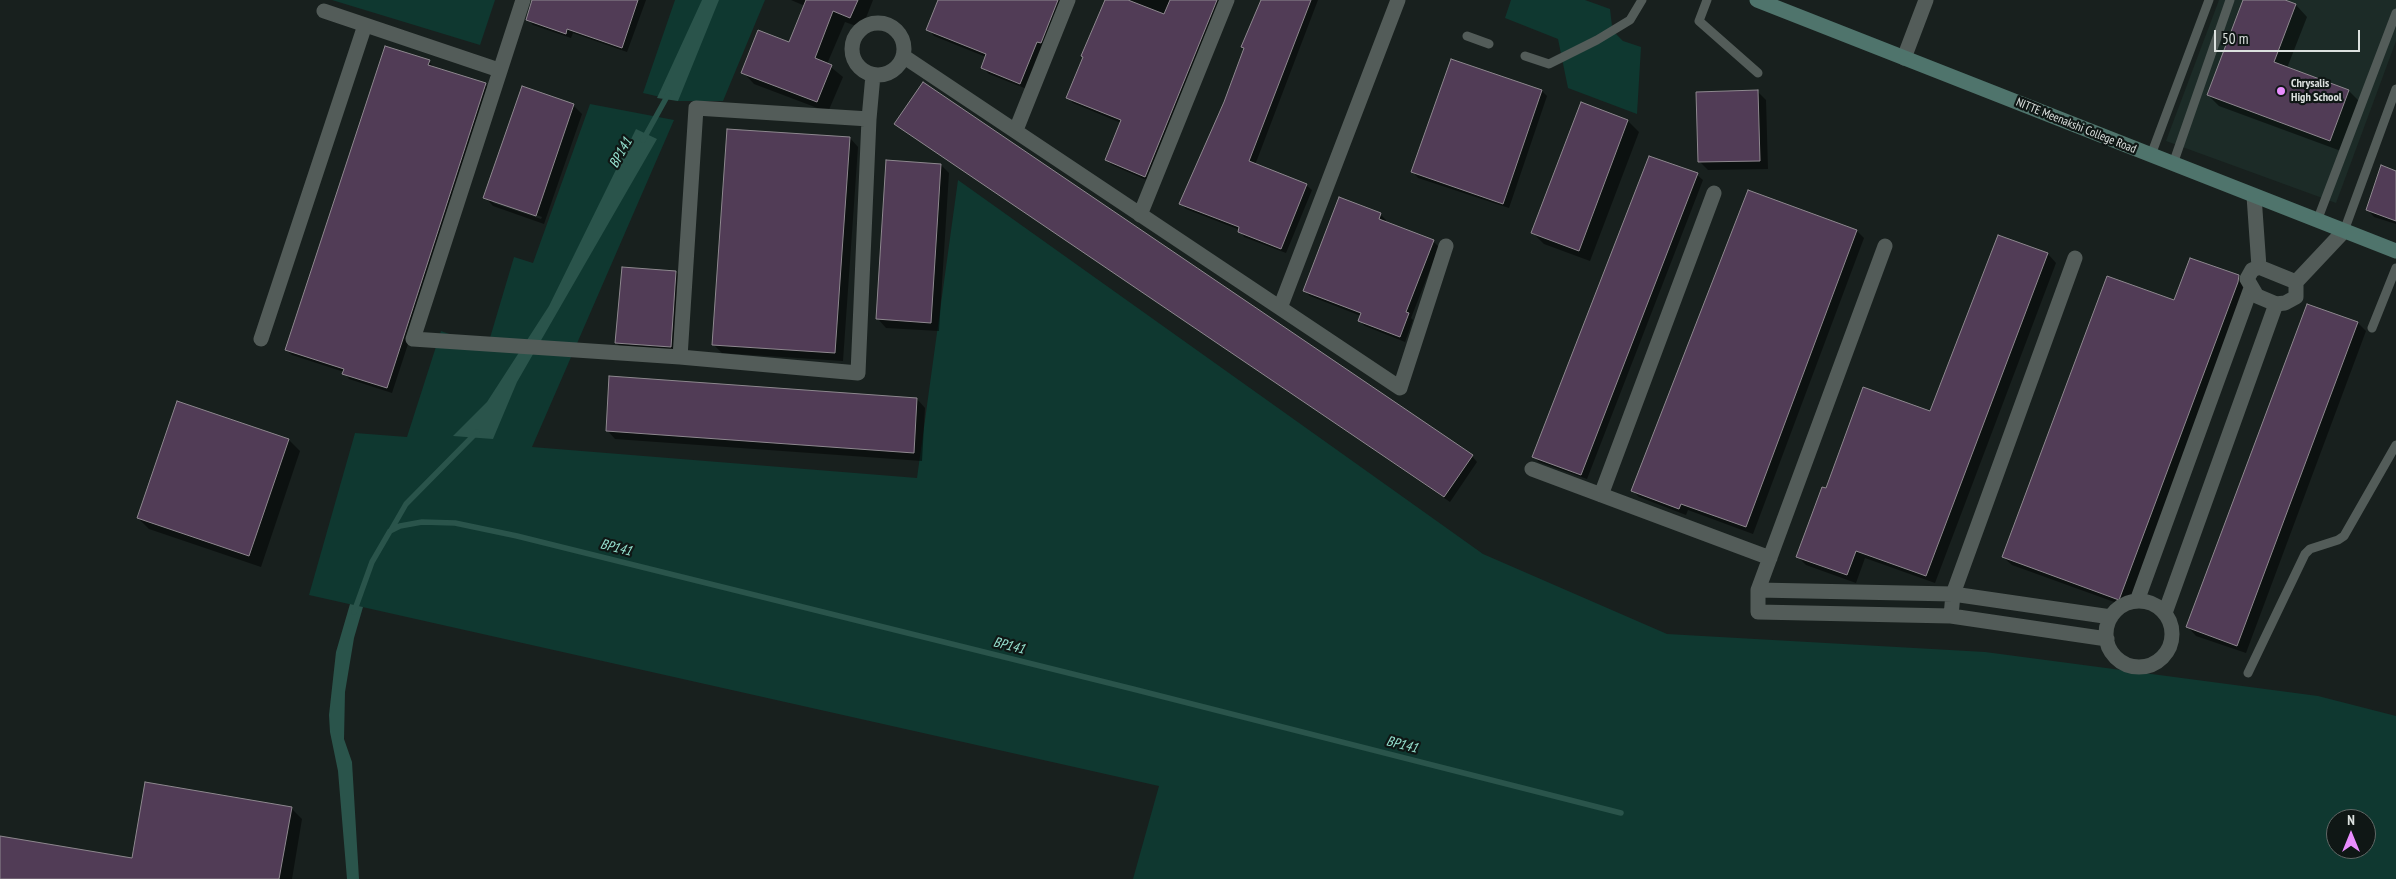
<!DOCTYPE html>
<html>
<head>
<meta charset="utf-8">
<style>
  body { margin:0 }
  #map { position:relative; width:2396px; height:879px; overflow:hidden; background:#18201e; font-family:"PT Sans Narrow",sans-serif }
  canvas { display:block }
  .north { position:absolute; left:2326px; top:809px; width:50px; height:50px; box-sizing:border-box; background:#0f1715; border:1px solid #616866; border-radius:50%; rotate:0deg; font-size:14px; font-weight:700; line-height:20px; text-align:center; color:#dce1df }
  .north::after { content:''; display:block; margin:auto; width:18px; height:22px; background:#e98dfe; clip-path:polygon(50% 0,100% 100%,50% 72%,0 100%) }
  .scale { position:absolute; left:2214px; top:30px; width:146px; height:22px; box-sizing:border-box; border:2px solid #dce1df; border-top:0; padding-left:6px; font-size:15px; line-height:18px; white-space:nowrap; color:#dce1df; -webkit-text-stroke:4px #0f1715; paint-order:stroke }
</style>
</head>
<body>
<div id="map">
<canvas width="2396" height="879"></canvas>
<div class="north">N</div>
<div class="scale">50 m</div>
</div>
<script>
const g = document.querySelector('canvas').getContext('2d');
g.lineJoin = 'round';
function fillPath(path, color) { g.fillStyle = color; g.fill(path, 'evenodd'); }
const toPath = rows => new Path2D(rows.map(r => 'M' + r).join(''));
function trace(path, color, width, dash) { g.strokeStyle = color; g.lineWidth = width; g.lineCap = dash ? 'butt' : 'round'; g.setLineDash(dash || []); g.stroke(path); }
function write(font, color, halo, rows, align = 'center') {
  g.font = font + ' "PT Sans Narrow",sans-serif'; g.lineWidth = 4.5; g.setLineDash([]); g.textBaseline = 'middle'; g.strokeStyle = halo; g.fillStyle = color; for (const [text, x, y, turn = 0] of rows) {
    g.save(); g.translate(x, y); g.rotate((+turn || 0) * Math.PI / 180); g.textAlign = isNaN(turn) ? turn : align; if (halo) g.strokeText(text, 0, 0); g.fillText(text, 0, 0); g.restore();
  }
}
fillPath(toPath([
  [2219,0,2396,0,2396,41,2336,203,2166,141]
]), '#1c2b27');
fillPath(toPath([
  [332,0,495,0,480,45],
  [675,0,765,0,723,101,678,101,643,93],
  [1511,0,1585,0,1610,9,1612,26,1616,34,1623,41,1641,47,1637,114,1568,88,1558,39,1505,18],
  [590,104,674,120,532,447,917,478,958,180,1483,554,1667,634,1985,652,2318,696,2396,716,2396,879,1133,879,1159,786,309,595,355,433,407,437,441,331,487,348,514,257,533,263],
  [2336,819,2366,819,2366,849,2336,849]
]), '#0f3830');
fillPath(toPath([
  [702,0,719,0,678,101,657,98],
  [636,129,657,139,517,382,493,439,453,436,487,402,549,306],
  [350,604,363,607,354,638,345,692,344,739,352,762,359,879,347,879,338,771,330,732,329,715,336,652]
]), '#2a544b');
fillPath(toPath([
  [533,0,646,0,627,52,573,33,571,38,533,25,528,20],
  [791,0,873,0,862,28,845,22,827,64,843,77,828,112,754,84,743,72,790,44,805,6],
  [939,0,1069,0,1027,89,989,74,982,67,986,57,934,36,928,29],
  [1106,0,1226,0,1151,182,1112,165,1106,160,1121,123,1073,103,1067,97],
  [1261,0,1318,0,1255,165,1306,185,1312,190,1286,253,1244,237,1240,230,1186,209,1181,204,1225,102,1245,49,1242,47],
  [2244,0,2281,0,2296,5,2307,17,2287,68,2349,91,2360,102,2341,151,2219,106,2208,95],
  [429,61,434,68,485,84,491,90,392,393,349,379,344,372,292,355,286,350],
  [1542,91,1547,96,1509,208,1418,178,1413,172],
  [1757,91,1766,100,1768,169,1708,170,1700,162],
  [573,105,582,114,544,224,493,206,485,197],
  [493,200,542,217,541,219,493,203],
  [1628,121,1639,132,1590,261,1544,244,1533,233],
  [896,124,1472,456,1477,462,1450,502],
  [729,130,850,138,858,147,843,361,722,353,713,344],
  [941,165,949,173,939,331,886,328,878,319],
  [2396,172,2396,224,2374,217,2367,209],
  [1697,175,1703,180,1587,479,1539,462,1534,456],
  [1748,192,1857,231,1864,238,1753,534,1688,510,1686,515,1639,497,1632,490],
  [1380,214,1386,220,1385,223,1433,241,1439,247,1411,318,1413,320,1405,342,1365,326,1359,321,1361,316,1310,296,1304,291],
  [2048,254,2056,263,1935,583,1865,558,1856,583,1806,565,1798,557,1827,490,1931,413],
  [676,272,684,280,679,355,625,351,616,343],
  [2238,276,2246,285,2246,291,2128,607,2012,565,2003,557,2175,301],
  [2358,323,2366,331,2246,653,2196,636,2188,627],
  [917,399,925,408,922,461,615,439,607,430],
  [178,402,289,440,300,451,261,567,149,529,138,518],
  [291,808,302,819,292,879,0,879,0,837,133,860]
]), '#0007');
trace(toPath([
  [643,140,669,93],
  [391,530,406,504,477,432],
  [354,612,372,562,390,531,400,526,422,522,455,523,517,536,1133,689,1621,813]
]), '#2a544b', 5.5);
const building = toPath([
  [532,0,638,0,622,48,567,29,566,34,526,20,532,0],
  [806,0,858,0,850,18,833,11,815,58,832,65,817,102,741,73,758,30,789,42,806,0],
  [938,0,1058,0,1041,43,1037,42,1020,84,981,68,986,54,926,30,938,0],
  [1105,0,1128,0,1164,14,1170,0,1217,0,1145,177,1105,160,1121,120,1066,98,1083,57,1081,56,1105,0],
  [1261,0,1311,0,1249,161,1307,184,1281,249,1238,232,1239,227,1179,204,1224,102,1244,48,1241,47,1261,0],
  [2243,0,2285,0,2296,4,2274,62,2349,90,2330,141,2207,95,2243,0],
  [385,46,430,60,428,65,486,83,387,388,342,374,344,369,285,350,385,46],
  [1451,59,1542,90,1503,204,1411,172,1451,59],
  [923,82,1473,455,1444,497,894,124,923,82],
  [522,86,574,104,536,216,483,198,522,86],
  [1758,90,1760,161,1698,162,1696,92,1758,90],
  [1581,102,1628,120,1579,251,1531,233,1581,102],
  [727,129,850,137,835,353,712,345,727,129],
  [1649,156,1698,173,1581,475,1532,457,1649,156],
  [886,160,941,164,931,323,876,319,886,160],
  [2381,165,2396,171,2396,221,2366,210,2381,165],
  [1748,190,1857,230,1746,527,1681,504,1679,509,1631,491,1748,190],
  [1339,197,1381,213,1379,219,1434,240,1406,312,1409,313,1400,337,1358,321,1361,313,1303,291,1339,197],
  [1998,235,2048,253,1926,576,1856,551,1847,575,1796,557,1822,487,1826,488,1863,387,1930,411,1998,235],
  [2190,258,2239,275,2238,282,2119,600,2002,557,2107,276,2174,300,2190,258],
  [622,267,676,271,671,347,615,343,622,267],
  [2307,304,2358,322,2237,646,2186,627,2307,304],
  [609,376,917,398,914,453,606,431,609,376],
  [177,401,289,439,249,556,137,518,177,401],
  [145,782,292,807,279,879,0,879,0,836,132,858,145,782]
]);
fillPath(building, '#513c56');
trace(building, '#8e888f', 1);
trace(toPath([
  [1707,0,1699,21,1758,73],
  [1467,36,1489,44],
  [1525,56,1549,64,1597,40,1630,20,1642,0],
  [2151,155,2209,0],
  [2173,164,2230,0],
  [2317,221,2396,13],
  [2344,231,2396,89],
  [2372,328,2396,268],
  [2248,673,2305,554,2310,549,2338,540,2344,536,2396,445]
]), '#535c59', 9);
trace(toPath([
  [523,0,413,339,680,357,858,373,869,119,873,75],
  [324,11,499,70],
  '852 49a26 26 0 1 1 52 0a26 26 0 1 1-52 0Z',
  [903,56,1400,388,1446,246],
  [1904,58,1926,0],
  [1016,130,1068,0],
  [2254,196,2259,267],
  [1140,215,1227,0],
  [1885,246,1758,590,1758,612,1951,616,2107,639],
  [2259,267,2296,282,2296,297,2285,303,2276,304,2257,296,2247,279,2252,270,2259,267],
  [2296,282,2344,231],
  [1280,308,1398,0],
  [261,339,365,25],
  [680,357,696,108,869,119],
  [1532,469,1770,558],
  [1601,495,1714,193],
  [1758,590,1953,594,2111,617],
  [2137,601,2251,288],
  '2106 634a33 33 0 1 1 66 0a33 33 0 1 1-66 0Z',
  [2165,613,2276,304],
  [1951,616,1953,594,2075,258]
]), '#535c59', 15);
trace(toPath([
  [1757,0,2396,251]
]), '#4f746c', 15);
for (const [x, y, r, color] of [
  [2281,91,5,"#e98dfe"]
]) { const dot = new Path2D(); dot.arc(x, y, r, 0, 2 * Math.PI); g.fillStyle = color; g.fill(dot); trace(dot, '#0f1715', 2); }
write('bold 12px', '#dce1df', '#0f1715', [
  ["Chrysalis",2291,84],
  ["High School",2291,98]
], 'left');
write('12px', '#dce1df', '#0f1715', [
  ["NITTE Meenakshi College Road",2076,126,22]
]);
write('italic 14px', '#97e3d1', '#0f1715', [
  ["BP141",621,153,-61],
  ["BP141",616,548,14],
  ["BP141",1009,646,14],
  ["BP141",1402,745,14]
]);
</script>
</body>
</html>
